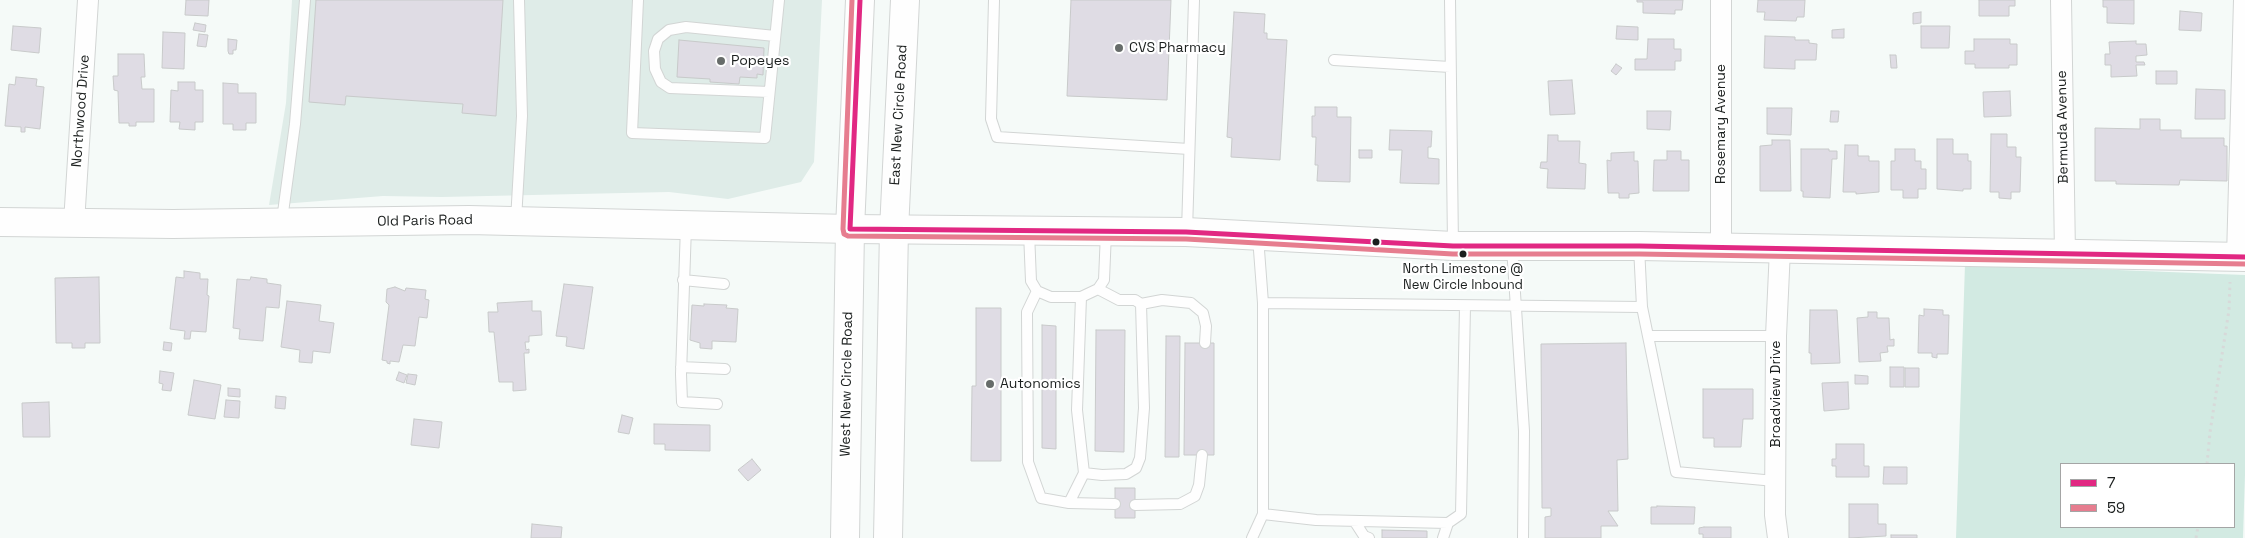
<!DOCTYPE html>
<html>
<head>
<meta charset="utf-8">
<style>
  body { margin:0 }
  #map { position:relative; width:2245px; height:538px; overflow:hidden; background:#f5faf8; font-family:"Space Grotesk",sans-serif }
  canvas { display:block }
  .legend { position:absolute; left:2060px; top:463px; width:175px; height:65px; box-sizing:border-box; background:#fff; border:1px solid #a4a5a5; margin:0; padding:6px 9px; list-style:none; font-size:15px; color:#1b1f1e }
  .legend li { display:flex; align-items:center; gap:10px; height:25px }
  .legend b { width:25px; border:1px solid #a4a5a5 }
</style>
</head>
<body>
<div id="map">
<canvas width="2245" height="538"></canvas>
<ul class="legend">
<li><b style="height:6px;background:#e12882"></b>7</li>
<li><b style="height:6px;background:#e67d8f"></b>59</li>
</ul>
</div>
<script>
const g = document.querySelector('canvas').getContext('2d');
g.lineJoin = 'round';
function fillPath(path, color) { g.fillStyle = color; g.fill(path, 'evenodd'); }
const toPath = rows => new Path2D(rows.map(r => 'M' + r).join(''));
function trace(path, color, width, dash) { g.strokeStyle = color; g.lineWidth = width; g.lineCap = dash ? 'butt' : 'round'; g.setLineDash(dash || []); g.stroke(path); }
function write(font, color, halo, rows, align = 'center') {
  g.font = font + ' "Space Grotesk",sans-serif'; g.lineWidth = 4.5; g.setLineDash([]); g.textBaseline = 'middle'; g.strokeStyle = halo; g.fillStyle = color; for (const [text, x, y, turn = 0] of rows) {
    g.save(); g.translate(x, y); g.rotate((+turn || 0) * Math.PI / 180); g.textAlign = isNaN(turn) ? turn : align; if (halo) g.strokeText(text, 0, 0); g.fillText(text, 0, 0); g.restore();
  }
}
fillPath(toPath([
  [292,0,822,0,814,162,801,182,728,199,669,192,442,197,383,196,269,205,286,103]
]), '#dfece8');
fillPath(toPath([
  [1965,264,2245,275,2245,475,2243,538,1956,538],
  [2061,464,2234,464,2234,527,2061,527]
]), '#d2eae2');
const building = toPath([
  [186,0,209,0,208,16,185,15,186,0],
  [316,0,503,0,496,116,462,113,463,104,346,96,345,105,309,102,316,0],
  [1071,0,1171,0,1167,100,1067,96,1071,0],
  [1637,0,1683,0,1682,10,1675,10,1675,14,1643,13,1643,2,1637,2,1637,0],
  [1758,0,1805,0,1804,17,1797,17,1796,21,1764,20,1765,12,1757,12,1758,0],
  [1979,0,2015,0,2015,6,2009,6,2009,16,1979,16,1979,0],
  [2103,0,2134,0,2134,24,2107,23,2107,7,2103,7,2103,0],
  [2180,11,2202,13,2201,31,2179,30,2180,11],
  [1234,12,1265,14,1264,33,1267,33,1267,39,1287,40,1280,160,1231,157,1232,138,1227,137,1234,12],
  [1921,12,1921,23,1913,24,1913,13,1921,12],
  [195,23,206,25,205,32,193,30,195,23],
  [13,26,41,28,39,53,11,50,13,26],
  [1617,26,1638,27,1638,40,1616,39,1617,26],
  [1921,26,1950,26,1949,48,1921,48,1921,26],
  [1844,29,1844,38,1832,38,1832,30,1844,29],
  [163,32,185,33,184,69,162,68,163,32],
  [199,34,208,35,206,47,197,46,199,34],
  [1765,36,1795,37,1795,40,1809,40,1809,43,1817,44,1816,60,1795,60,1795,69,1764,68,1765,36],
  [228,39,237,40,236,50,233,50,233,54,229,54,228,51,228,39],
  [1648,39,1674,39,1674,49,1681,49,1681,61,1675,61,1675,70,1635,70,1635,59,1647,59,1648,39],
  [1974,39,2010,39,2010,44,2017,44,2017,65,2009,65,2009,68,1975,68,1975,64,1965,64,1965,51,1974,51,1974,39],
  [679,40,764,48,763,75,757,74,757,78,740,77,739,84,710,82,710,79,677,77,679,40],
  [2136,41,2136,44,2146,44,2147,55,2136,56,2136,62,2144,62,2145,65,2136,65,2137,76,2111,77,2111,65,2105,65,2105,54,2110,54,2109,42,2136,41],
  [118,54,144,54,145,77,141,77,142,89,154,89,154,122,136,122,136,126,129,126,129,123,119,123,118,91,114,90,113,76,118,76,118,54],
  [1890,55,1896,55,1897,68,1891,68,1890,55],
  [1616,64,1622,68,1616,75,1611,71,1616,64],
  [2156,71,2177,71,2177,84,2156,84,2156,71],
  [16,77,37,79,36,86,44,87,40,129,25,127,25,132,21,132,21,127,5,126,9,84,15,85,16,77],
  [1572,80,1575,114,1550,115,1548,81,1572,80],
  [178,82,195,82,195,90,203,90,203,122,195,122,195,130,179,129,180,122,170,122,171,90,178,91,178,82],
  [223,83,238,84,238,93,256,93,256,123,246,123,246,130,233,130,233,124,223,124,223,83],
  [2196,89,2225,90,2225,119,2195,119,2196,89],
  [2010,91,2011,116,1984,117,1983,92,2010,91],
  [1315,107,1337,107,1337,117,1351,117,1350,182,1317,181,1318,165,1315,165,1316,137,1312,137,1312,116,1315,116,1315,107],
  [1767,108,1792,108,1791,135,1767,134,1767,108],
  [1647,111,1671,111,1670,130,1647,129,1647,111],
  [1831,111,1839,111,1838,122,1830,122,1831,111],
  [2140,119,2160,119,2160,130,2181,130,2181,138,2224,138,2224,146,2227,146,2227,181,2180,180,2179,185,2116,184,2116,181,2095,181,2095,128,2140,129,2140,119],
  [1390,130,1432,131,1431,147,1428,147,1428,158,1439,159,1439,184,1400,183,1402,150,1389,150,1390,130],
  [1991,134,2007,134,2007,147,2016,147,2016,157,2021,157,2020,192,2011,192,2011,199,1999,198,1999,192,1990,192,1991,134],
  [1548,135,1558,135,1558,141,1580,141,1579,163,1586,164,1585,189,1547,188,1548,169,1540,168,1541,162,1547,162,1548,135],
  [1937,139,1953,139,1953,154,1968,154,1968,161,1971,161,1971,189,1963,189,1963,191,1937,189,1937,139],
  [1772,140,1790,140,1791,191,1760,191,1760,146,1772,145,1772,140],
  [1845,145,1858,145,1858,156,1869,156,1869,161,1879,161,1879,192,1856,194,1856,192,1843,192,1845,145],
  [1801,149,1829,149,1829,151,1837,151,1837,159,1832,159,1830,198,1803,197,1803,191,1801,191,1801,149],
  [1895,149,1915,149,1915,161,1921,161,1921,169,1926,169,1926,189,1918,189,1918,198,1903,198,1903,190,1891,190,1891,161,1895,161,1895,149],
  [1359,150,1372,150,1372,158,1359,158,1359,150],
  [1667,151,1681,151,1681,160,1689,160,1689,191,1653,191,1654,160,1667,160,1667,151],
  [1634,152,1634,161,1638,161,1639,193,1629,194,1629,198,1619,198,1619,193,1608,193,1607,160,1611,161,1611,153,1634,152],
  [1464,268,1472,268,1472,272,1464,272,1464,268],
  [184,271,200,273,200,279,208,279,207,295,209,296,206,332,191,331,190,339,184,339,185,331,170,329,176,277,184,278,184,271],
  [99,277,100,343,85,343,85,348,72,348,72,343,56,343,55,278,99,277],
  [251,277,267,279,267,283,281,285,279,308,266,307,263,341,239,339,240,329,233,328,237,279,250,280,251,277],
  [564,284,593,287,584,349,566,346,567,337,556,336,564,284],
  [395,287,405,291,406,288,426,290,425,299,429,300,427,318,419,317,415,346,403,345,399,362,390,361,390,364,387,363,387,361,382,360,389,305,386,302,387,289,395,287],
  [287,301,321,305,319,321,334,323,330,353,313,351,312,363,299,362,300,350,281,347,287,301],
  [532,301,532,311,541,311,542,335,529,336,529,342,525,342,526,350,529,349,529,353,524,353,526,390,513,391,513,382,499,382,494,332,489,332,488,312,498,312,497,303,532,301],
  [704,304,727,305,726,308,738,309,736,342,712,341,712,349,700,348,700,343,690,340,692,305,704,306,704,304],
  [976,308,1001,308,1001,461,971,461,972,386,976,386,976,308],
  [1924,309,1943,310,1943,315,1949,315,1948,354,1937,354,1937,358,1932,357,1932,353,1918,353,1919,315,1924,316,1924,309],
  [1810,310,1837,310,1840,363,1811,364,1811,353,1809,353,1810,310],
  [1868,312,1877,312,1877,318,1889,318,1890,340,1894,339,1894,346,1887,346,1888,352,1880,353,1881,361,1859,362,1857,318,1868,317,1868,312],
  [1042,325,1056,326,1056,449,1042,448,1042,325],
  [1096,330,1125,330,1124,452,1095,451,1096,330],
  [1166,336,1180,336,1179,457,1165,457,1166,336],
  [164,342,172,343,171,351,163,350,164,342],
  [1185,343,1214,343,1214,455,1184,455,1185,343],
  [1626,343,1628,459,1617,460,1618,511,1608,511,1618,526,1601,526,1601,538,1545,538,1545,517,1551,516,1551,508,1542,508,1541,344,1626,343],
  [1890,367,1904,367,1904,387,1890,387,1890,367],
  [1905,368,1919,368,1919,387,1905,387,1905,368],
  [160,371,174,373,171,391,162,390,163,384,159,383,160,371],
  [399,372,407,375,404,383,396,380,399,372],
  [408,374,417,375,415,385,406,383,408,374],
  [1855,375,1868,376,1868,384,1855,384,1855,375],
  [194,380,221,385,215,419,188,415,194,380],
  [1848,382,1849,409,1824,411,1822,383,1848,382],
  [228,388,240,389,240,397,228,396,228,388],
  [1703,389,1753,389,1753,419,1743,419,1741,447,1714,447,1714,438,1703,438,1703,389],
  [276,396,286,397,285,409,275,408,276,396],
  [226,400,240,401,239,418,224,417,226,400],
  [49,402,50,437,23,437,22,403,49,402],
  [622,415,633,418,629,434,618,432,622,415],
  [414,419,442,422,439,448,411,445,414,419],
  [654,424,710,425,710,451,665,450,665,444,654,444,654,424],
  [1836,444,1864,444,1864,466,1869,466,1869,477,1836,477,1836,466,1832,466,1832,459,1836,459,1836,444],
  [752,459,761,470,748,481,738,470,752,459],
  [1884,467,1907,467,1907,484,1883,484,1884,467],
  [1115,488,1135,488,1135,518,1115,518,1115,488],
  [1849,504,1878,504,1878,524,1886,524,1886,536,1849,538,1849,504],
  [1657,506,1695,507,1694,524,1651,524,1651,507,1657,507,1657,506],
  [532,524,562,527,561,538,531,538,532,524],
  [1704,527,1731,527,1731,538,1703,538,1703,534,1699,534,1699,528,1704,527],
  [1382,530,1427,531,1427,538,1382,538,1382,530],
  [1891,535,1917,535,1917,538,1891,538,1891,535]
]);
fillPath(building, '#dfdce4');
trace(building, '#c8caca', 1);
const lane = toPath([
  [638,0,632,133,765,138,779,0],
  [994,0,991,119,997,137,1189,149],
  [1450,0,1453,245],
  [1334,60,1450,67],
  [769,92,670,88,661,82,655,69,654,51,658,39,669,30,686,27,775,36],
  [282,220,295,124,305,0],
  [516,220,522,116,519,0],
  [686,226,681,374,682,402,717,404],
  [1187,231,1194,0],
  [1029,232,1031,281,1037,291,1051,297,1081,297,1098,289,1104,280,1106,232],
  [1258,237,1263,303,1642,307,1639,247],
  [1512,247,1524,431,1523,538],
  [683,280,724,284],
  [1037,291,1027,312,1028,462,1041,498,1069,503,1084,473,1102,475,1126,474,1136,468,1140,458,1144,408,1141,304,1135,300,1119,300,1098,289],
  [1081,297,1077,410,1084,473],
  [1263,303,1263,514],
  [1141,304,1162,300,1191,303,1203,313,1206,326,1205,343],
  [1642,307,1676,472,1775,481],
  [1648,336,1776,336],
  [681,367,725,369],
  [1069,503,1115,504],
  [1135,505,1180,504,1195,496,1199,485,1202,455],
  [1355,522,1364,536,1369,538],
  [1252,538,1263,514,1316,520,1448,523,1461,514,1465,306],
  [1443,538,1448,523]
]);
const street = toPath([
  [1721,0,1721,248],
  [2061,0,2065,254],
  [74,223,88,0],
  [2237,257,2244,0],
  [1778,538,1775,515,1776,336,1780,249]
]);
const secondary = toPath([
  [0,222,173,224,469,220,850,229,1186,232,1453,246,1639,246,2245,257]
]);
const highway = toPath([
  [845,538,850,229,860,0],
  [888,538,894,230,905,0]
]);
trace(lane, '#d2d5d4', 12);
trace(street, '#d2d5d4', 22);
trace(secondary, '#d2d5d4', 30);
trace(highway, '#d2d5d4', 30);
trace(toPath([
  [2207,464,2210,432,2229,310,2230,282],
  [2196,538,2198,527]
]), '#d7d9d9', 3, [2.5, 4]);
trace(lane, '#fefefe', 10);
trace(street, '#fefefe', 20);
trace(secondary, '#fefefe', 28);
trace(highway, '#fefefe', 28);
trace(toPath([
  [860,0,850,229,1186,232,1453,246,1639,246,2245,257]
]), '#e12882', 5);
trace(toPath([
  [852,0,843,229,844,234,848,236,1186,239,1453,254,1639,254,2245,264]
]), '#e67d8f', 5);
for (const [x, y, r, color] of [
  [1119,48,5,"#676c6a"],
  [721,61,5,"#676c6a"],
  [1376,242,4.5,"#1b1f1e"],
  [1463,254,4.5,"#1b1f1e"],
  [990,384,5,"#676c6a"]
]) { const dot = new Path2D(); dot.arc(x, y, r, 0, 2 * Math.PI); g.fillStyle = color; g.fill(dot); trace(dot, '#fff', 2); }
write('13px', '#1b1f1e', '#fff', [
  ["North Limestone @",1463,269],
  ["New Circle Inbound",1463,285]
]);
write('14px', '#1b1f1e', '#fff', [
  ["CVS Pharmacy",1129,48],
  ["Popeyes",731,61],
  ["Autonomics",1000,384]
], 'left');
write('14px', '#1b1f1e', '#fff', [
  ["Northwood Drive",81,111,-86],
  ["East New Circle Road",899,115,-87],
  ["Rosemary Avenue",1721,124,-90],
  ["Bermuda Avenue",2063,127,-91],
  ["Old Paris Road",425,221,-1],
  ["West New Circle Road",847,384,-89],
  ["Broadview Drive",1776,394,-90]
]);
</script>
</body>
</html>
